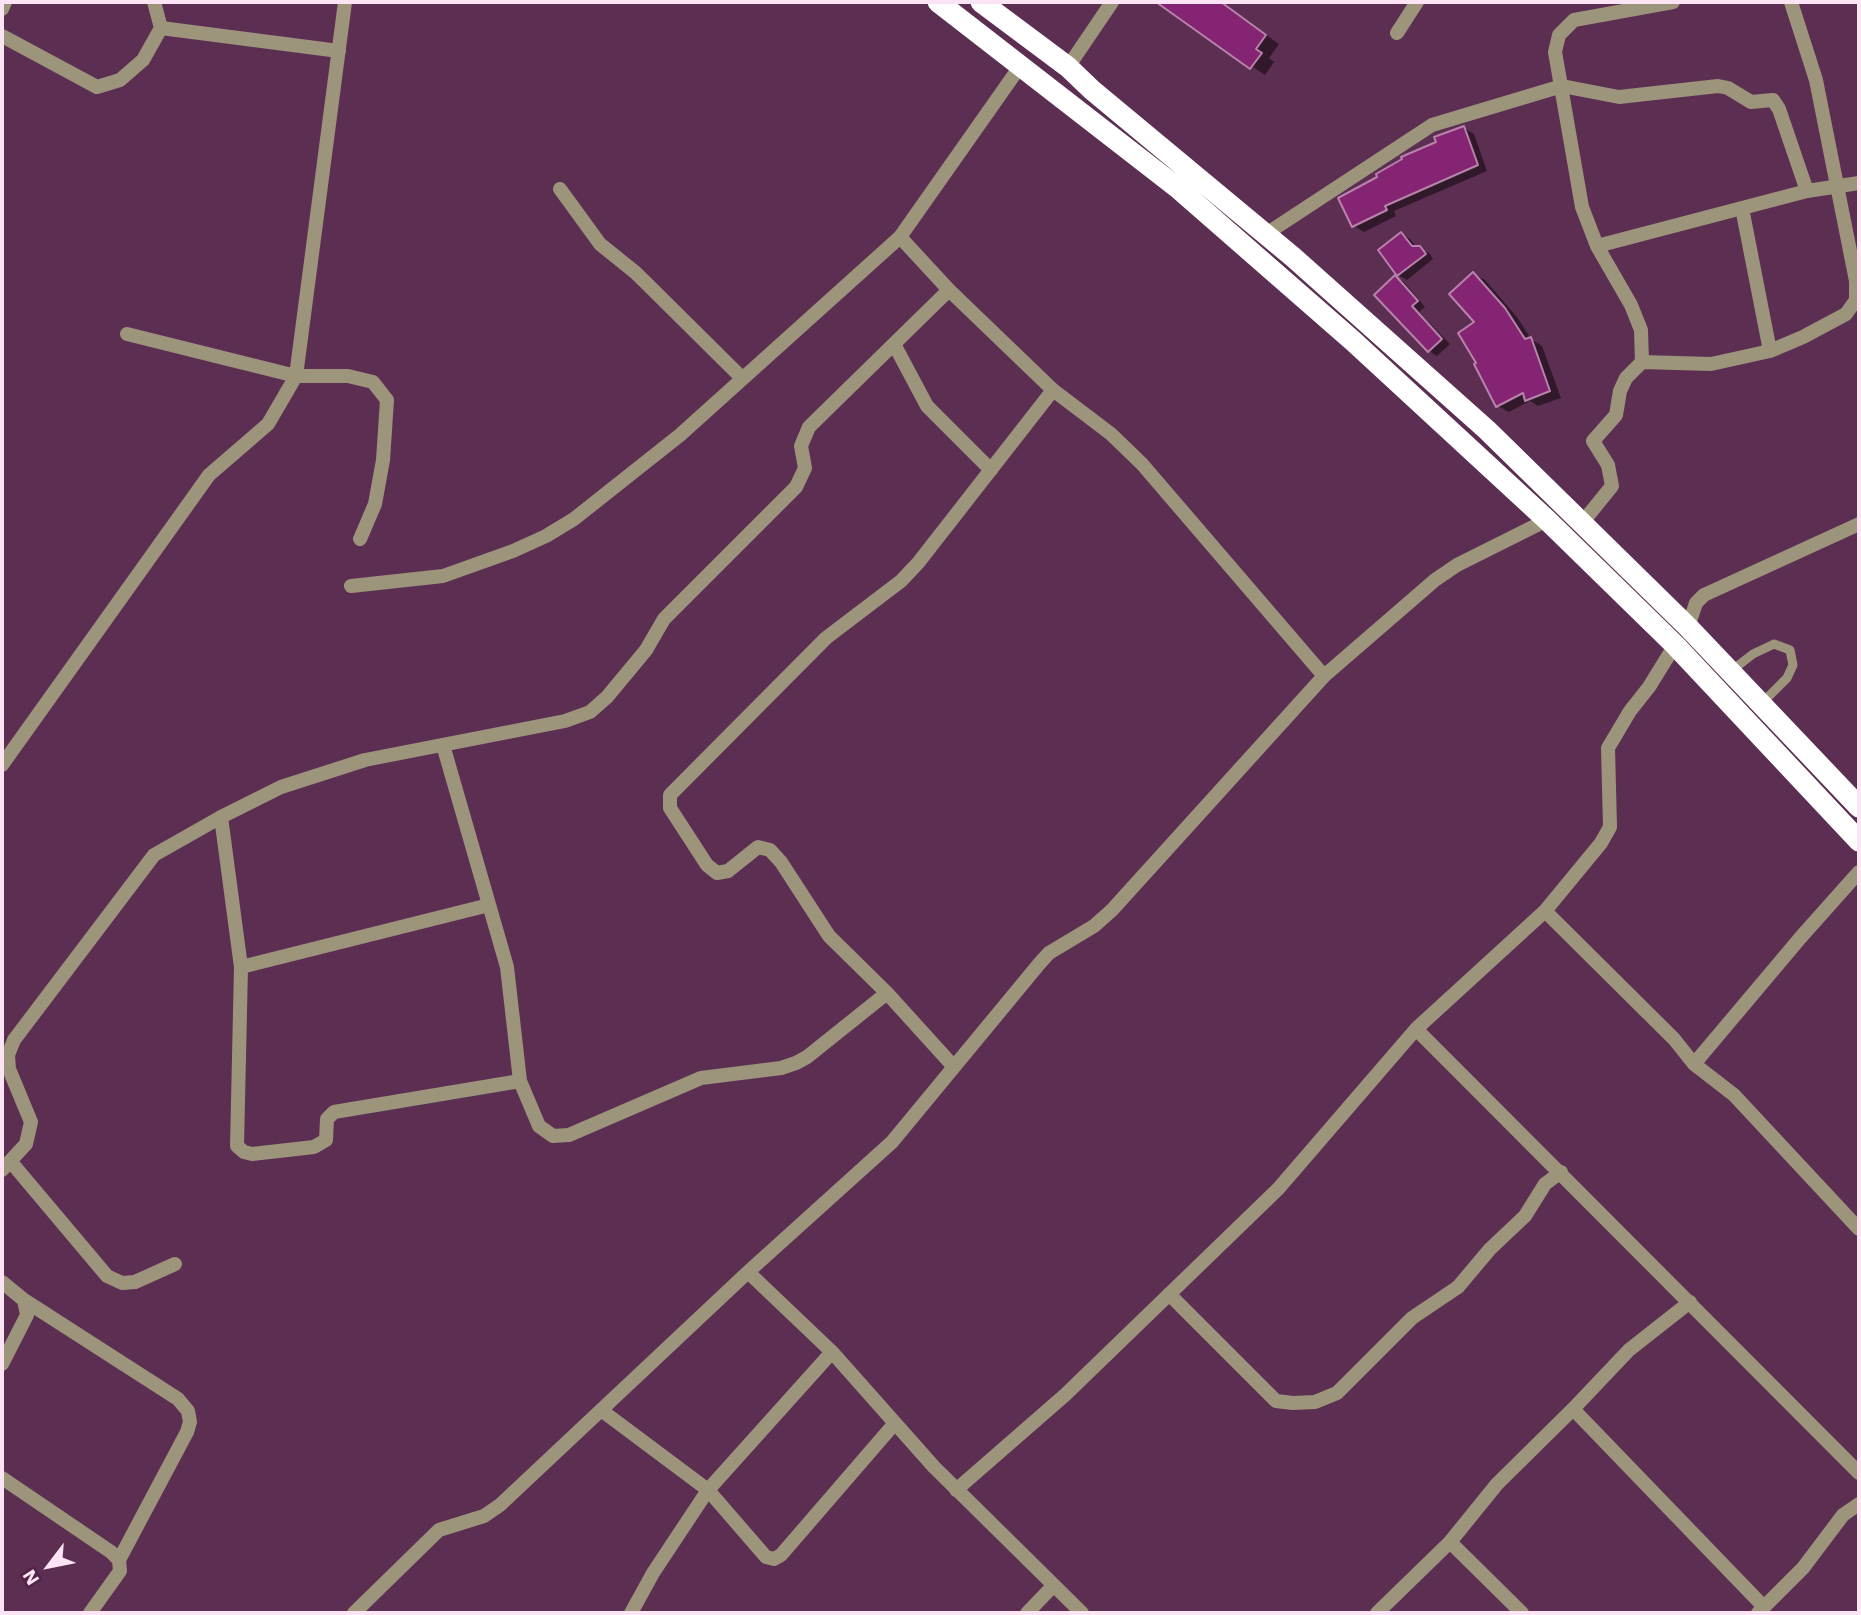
<!DOCTYPE html>
<html>
<head>
<meta charset="utf-8">
<style>
  body { margin:0 }
  #map { position:relative; width:1861px; height:1615px; overflow:hidden; background:#5c2f52; font-family:"Work Sans",sans-serif }
  canvas { display:block }
  .frame { position:absolute; inset:0; border:4px solid #fce4f5; pointer-events:none }
  .north { position:absolute; left:14px; top:1531px; width:70px; height:70px; -webkit-text-stroke:5px #512447; paint-order:stroke; rotate:238deg; font-size:19px; font-weight:700; line-height:28px; text-align:center; color:#fce4f5 }
  .north::after { content:''; display:block; margin:auto; width:24px; height:32px; background:#fce4f5; clip-path:polygon(50% 0,100% 100%,50% 72%,0 100%) }
</style>
</head>
<body>
<div id="map">
<canvas width="1861" height="1615"></canvas>
<div class="frame"></div>
<div class="north">N</div>
</div>
<script>
const g = document.querySelector('canvas').getContext('2d');
g.lineJoin = 'round';
function fillPath(path, color) { g.fillStyle = color; g.fill(path, 'evenodd'); }
const toPath = rows => new Path2D(rows.map(r => 'M' + r).join(''));
function trace(path, color, width, dash) { g.strokeStyle = color; g.lineWidth = width; g.lineCap = dash ? 'butt' : 'round'; g.setLineDash(dash || []); g.stroke(path); }
fillPath(toPath([
  [1158,2,1220,3,1279,44,1269,58,1274,62,1265,75],
  [1464,128,1474,134,1487,171,1394,211,1396,216,1364,232,1354,226],
  [1402,234,1410,239,1417,248,1429,253,1433,259,1407,280,1398,275],
  [1473,274,1485,280,1517,317,1531,339,1542,346,1561,398,1538,406,1530,401,1509,412,1498,406,1477,323],
  [1395,277,1404,282,1425,307,1419,312,1450,344,1437,356,1429,351]
]), '#0007');
const building = toPath([
  [1156,2,1221,2,1266,35,1256,49,1262,53,1250,69,1156,2],
  [1464,126,1478,165,1385,206,1387,210,1352,227,1338,198,1377,177,1376,174,1402,159,1401,157,1436,142,1434,137,1464,126],
  [1401,232,1412,246,1420,246,1426,254,1397,276,1378,250,1401,232],
  [1473,272,1505,308,1525,339,1531,337,1550,391,1525,401,1523,393,1496,407,1474,364,1476,363,1458,333,1474,322,1449,294,1473,272],
  [1395,275,1418,301,1412,306,1442,339,1428,352,1374,295,1395,275]
]);
fillPath(building, '#842473');
trace(building, '#b883aa', 2);
trace(toPath([
  [1731,671,1753,654,1774,644,1790,650,1793,665,1787,678,1762,703]
]), '#9c957b', 9);
trace(toPath([
  [2,9,5,2],
  [161,28,339,51],
  [1397,33,1417,2],
  [2,36,97,87,120,80,143,60,161,28,154,2],
  [1068,67,1112,2],
  [560,189,600,244,636,273,742,378],
  [1742,208,1770,351],
  [1266,234,1432,125,1562,86,1619,97,1718,86,1728,88,1751,102,1773,100,1779,109,1807,191],
  [900,237,949,290,1053,390,1111,434,1142,464,1324,676],
  [1597,246,1807,191,1859,183],
  [127,334,296,376,348,376,373,382,387,400,383,460,375,504,360,539],
  [894,344,927,406,991,470],
  [1642,362,1711,364,1770,351,1803,337,1846,314,1856,300,1856,281,1816,80,1791,2],
  [1582,523,1612,486,1608,465,1593,441,1616,415,1620,391,1626,378,1642,362,1641,330,1631,305,1597,246,1582,207,1555,52,1559,35,1574,20,1673,2],
  [351,586,443,576,513,551,546,536,574,519,680,435,900,237,1021,65],
  [1688,627,1696,603,1704,595,1859,524],
  [443,745,507,967,520,1081,539,1126,553,1136,569,1135,701,1078,781,1068,796,1063,807,1057,887,993],
  [2,765,209,475,268,424,296,376,345,2],
  [221,817,241,967,237,1146,244,1152,252,1154,314,1147,326,1140,327,1119,334,1112,520,1081],
  [1545,911,1674,1039,1694,1064,1734,1095,1859,1229],
  [241,967,489,905],
  [1416,1029,1859,1473],
  [1694,1064,1801,937,1859,872],
  [954,1067,887,993,829,936,781,862,770,850,758,847,728,871,717,873,707,865,670,808,670,795,826,638,901,581,918,563,1053,390],
  [11,1162,107,1276,122,1283,135,1282,175,1264],
  [2,1170,26,1144,31,1122,9,1069,8,1055,14,1040,154,855,221,817,281,787,365,760,565,721,590,712,607,697,646,650,664,619,796,487,805,468,801,446,809,427,949,290],
  [748,1272,832,1352,934,1467,1082,1613],
  [2,1282,24,1300,27,1315,2,1364],
  [1169,1294,1276,1401,1293,1403,1315,1402,1337,1393,1412,1318,1458,1287,1490,1249,1525,1216,1545,1184,1561,1172],
  [24,1300,178,1399,188,1411,190,1422,187,1432,119,1560],
  [1573,1409,1764,1607],
  [601,1410,708,1490,766,1557,774,1559,781,1555,895,1423],
  [2,1478,111,1552,119,1560,120,1571,90,1613],
  [956,1490,1065,1395,1278,1189,1416,1029,1545,911,1601,843,1610,827,1608,748,1630,711,1649,687,1675,645],
  [1450,1542,1522,1613],
  [354,1613,439,1530,484,1516,500,1505,748,1272,892,1142,1039,964,1049,953,1094,926,1112,910,1324,676,1435,580,1457,565,1547,520],
  [631,1613,653,1573,708,1490,832,1352],
  [1027,1613,1053,1586],
  [1377,1613,1450,1542,1497,1484,1573,1409,1629,1350,1690,1302],
  [1758,1613,1803,1568,1843,1515,1859,1504]
]), '#9c957b', 14);
trace(toPath([
  [938,2,1179,189,1353,341,1547,520,1675,645,1859,841],
  [981,2,1068,67,1092,90,1293,257,1487,430,1688,627,1859,807]
]), '#fff', 21);
</script>
</body>
</html>
